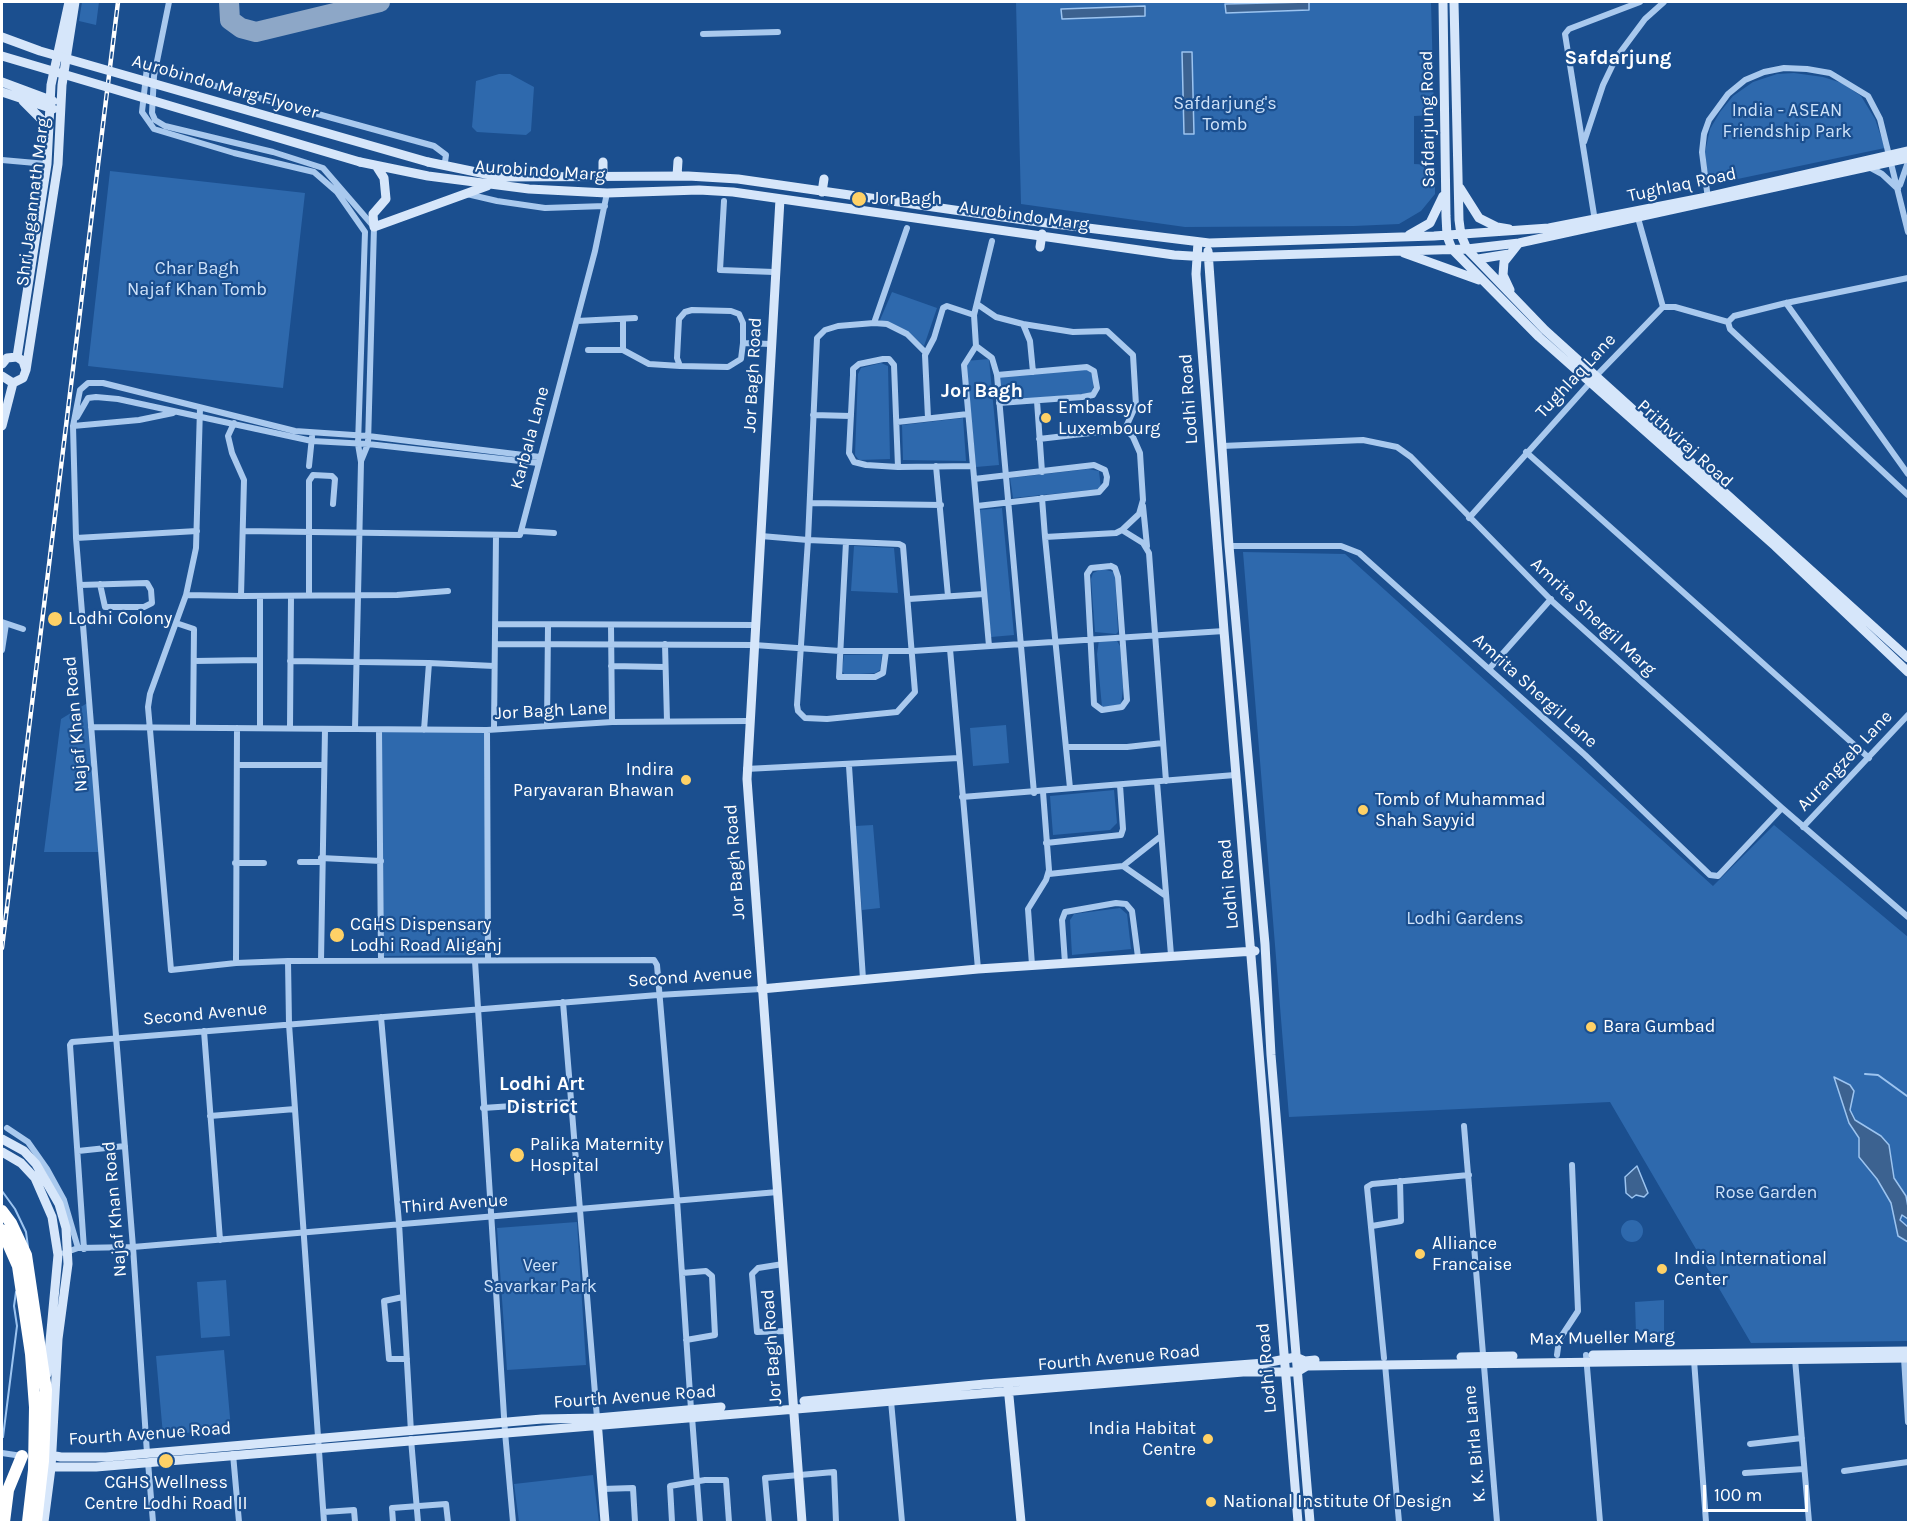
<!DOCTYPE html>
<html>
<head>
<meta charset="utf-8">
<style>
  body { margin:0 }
  #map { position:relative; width:1910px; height:1524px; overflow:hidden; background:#1b4f8f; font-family:Karla,sans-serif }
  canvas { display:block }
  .frame { position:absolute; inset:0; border:3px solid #fff; pointer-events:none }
  .scale { position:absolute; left:1703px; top:1485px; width:105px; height:27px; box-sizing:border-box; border:3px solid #fff; border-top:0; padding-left:8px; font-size:18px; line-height:21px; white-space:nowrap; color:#fff; -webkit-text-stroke:4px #1b4f8f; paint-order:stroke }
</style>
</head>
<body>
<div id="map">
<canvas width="1910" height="1524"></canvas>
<div class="frame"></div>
<div class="scale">100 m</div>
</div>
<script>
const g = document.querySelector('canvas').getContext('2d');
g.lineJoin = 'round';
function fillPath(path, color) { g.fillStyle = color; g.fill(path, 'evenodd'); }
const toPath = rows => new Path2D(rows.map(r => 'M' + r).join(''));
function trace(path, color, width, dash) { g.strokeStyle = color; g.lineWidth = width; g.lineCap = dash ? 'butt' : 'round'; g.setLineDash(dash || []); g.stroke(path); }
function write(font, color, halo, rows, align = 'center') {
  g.font = font + ' Karla,sans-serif'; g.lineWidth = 4.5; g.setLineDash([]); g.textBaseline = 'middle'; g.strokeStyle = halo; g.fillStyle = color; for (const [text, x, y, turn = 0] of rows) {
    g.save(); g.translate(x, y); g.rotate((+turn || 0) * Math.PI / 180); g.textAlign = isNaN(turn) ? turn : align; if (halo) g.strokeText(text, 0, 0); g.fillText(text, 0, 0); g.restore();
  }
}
fillPath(toPath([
  [82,2,99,2,96,25,79,21],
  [1016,2,1431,2,1434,115,1414,116,1414,164,1435,165,1435,194,1421,211,1399,224,1354,226,1185,227,1021,204],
  [1794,73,1823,77,1842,83,1861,96,1875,119,1885,148,1709,185,1705,152,1710,129,1720,112,1733,96,1753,82,1777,74],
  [499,74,510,74,534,87,531,131,526,135,477,132,472,127,476,81],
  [110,171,305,193,283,388,88,366],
  [892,292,937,308,924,346,908,332,880,320],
  [989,359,999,465,976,467,966,361],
  [881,363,888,366,890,459,859,460,855,455,858,374,861,368],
  [1089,369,1094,381,1092,393,1001,401,1000,377],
  [963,418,966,461,903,460,902,425],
  [1088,469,1099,471,1101,489,1013,498,1010,478],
  [1002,508,1014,635,991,637,979,510],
  [854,546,894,548,898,593,851,591],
  [1243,552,1345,554,1713,886,1774,825,1908,937,1908,1341,1751,1343,1610,1102,1289,1117],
  [1102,569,1114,572,1115,574,1118,632,1116,634,1095,632,1091,579,1093,573],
  [1099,640,1117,641,1120,646,1123,688,1121,705,1102,707,1097,654],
  [882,654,880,670,875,673,845,675,842,671,844,655],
  [89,702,102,852,44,852,61,719],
  [1006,725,1009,763,973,766,970,728],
  [380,731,486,731,486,955,383,956],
  [1114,790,1117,823,1110,830,1053,835,1050,796],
  [873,825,880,908,862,910,855,826],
  [1120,908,1127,914,1131,949,1072,955,1070,920,1074,914],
  '1621 1231a11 11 0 1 1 22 0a11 11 0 1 1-22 0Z',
  [577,1222,586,1365,507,1370,497,1228],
  [226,1280,230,1336,201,1338,197,1282],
  [1664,1300,1664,1334,1636,1334,1635,1302],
  [224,1350,231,1429,163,1435,156,1356],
  [593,1475,599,1522,519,1522,514,1484]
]), '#2e69ad');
const water = toPath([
  [1309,2,1309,10,1226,13,1225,4,1309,2],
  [1145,6,1145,16,1062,19,1061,9,1145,6],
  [1182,52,1192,52,1194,134,1184,134,1182,52],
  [1834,1077,1850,1085,1854,1091,1850,1110,1855,1120,1881,1136,1889,1145,1894,1178,1906,1196,1908,1207,1908,1219,1902,1215,1900,1220,1908,1227,1908,1242,1898,1236,1891,1203,1877,1179,1859,1157,1859,1138,1849,1123,1834,1077],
  [1637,1166,1648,1193,1644,1197,1636,1195,1632,1198,1626,1193,1625,1177,1637,1166]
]);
fillPath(water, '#3c6290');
trace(water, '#9cc4f0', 1.5);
trace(toPath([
  [1865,1074,1878,1075,1907,1096],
  [2,1191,15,1209,26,1232,28,1247],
  [3,1437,17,1326,14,1306,16,1292]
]), '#9cc4f0', 2);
trace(toPath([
  [229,2,230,20,241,28,256,32,380,2]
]), '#8da7c7', 20);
trace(toPath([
  [169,2,154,76,152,113,155,120,165,126,273,152,323,168,374,227,368,444,361,461],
  [703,34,778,32],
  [1584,142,1603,85,1616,58,1645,19,1664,2],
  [2,160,47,164],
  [1869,167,1882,174,1898,189],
  [1900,185,1908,162],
  [467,194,497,201,545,208,605,206],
  [1708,199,1702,152,1704,134,1709,120,1728,94,1745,80,1764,72,1784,68,1807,69,1830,73,1868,96,1880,119,1908,232],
  [724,201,720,270,774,272],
  [1638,218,1663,307],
  [1595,221,1565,34,1569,29,1640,2],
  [1908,278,1786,303,1734,316,1728,322,1730,329,1908,495],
  [1786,303,1908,474],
  [977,304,996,317,1023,324,1073,332,1107,331,1133,355,1136,405,1125,429,1039,439],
  [577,321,635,318],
  [874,323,887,324,907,334,925,352],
  [1023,324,1030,341,1033,372],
  [743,343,743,323,739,314,731,311,692,310,685,312,679,319,677,358,680,366,728,367,741,359,743,343,771,344],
  [976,346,992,358,997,375,1034,793],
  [588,350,623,350,623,319],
  [623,350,649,364,680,366],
  [997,375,1087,367,1094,371,1097,388,1093,395,1082,397,999,403],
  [1037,401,1042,472],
  [200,408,196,548,186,595,150,694,148,707,171,970,236,963,288,961,654,960,657,965,677,1200,691,1409],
  [813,415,851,416],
  [77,417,88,398,96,397,118,399,312,441,368,444,538,463],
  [928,418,925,355,934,338,943,308,947,306,974,315],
  [897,422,968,414],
  [234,423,228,436,232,453,244,480,241,596,397,595,448,591],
  [73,426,139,420,173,413],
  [1222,446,1363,440,1397,447,1411,457,1553,602,1782,808,1908,917],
  [1526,452,1869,758],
  [309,466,312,437],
  [936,466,948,596],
  [898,467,894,365,889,359,883,359,859,364,853,369,853,375,849,453,854,462,866,465,898,467,972,466],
  [974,479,1094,465,1105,470,1107,477,1106,484,1099,492,977,506],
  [1042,498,1045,537],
  [810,503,941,505],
  [1143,506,1147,546],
  [1469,518,1596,376,1663,307,1675,307,1728,322],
  [1122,530,1143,543,1149,553,1166,781],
  [243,531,520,535,595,251,607,193],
  [522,531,554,533],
  [761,536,808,540,899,544,903,546,915,692,897,712,827,719,805,718,798,711,797,705,808,540,817,338,825,330,838,326,874,323,907,228],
  [76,538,197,531],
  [846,542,839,677,875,677,883,673,886,651],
  [1229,546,1341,546,1359,553,1585,755,1710,875,1718,876,1782,808],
  [1111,566,1115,568,1118,577,1127,700,1122,707,1102,710,1094,704,1087,574,1091,568,1111,566],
  [80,585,147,583,151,590,152,603,144,607,105,607,100,584],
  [186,595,241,596],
  [309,595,309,481,313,475,332,476,335,479,333,504],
  [909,599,984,594],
  [2,622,23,629],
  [176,623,194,629,193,727],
  [496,624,755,625],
  [611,625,612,722],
  [495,644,754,645,840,651,913,651,1224,631],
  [665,644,667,721],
  [989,646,964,365,976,346,974,315,992,241],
  [950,649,978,969],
  [2,650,6,624],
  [194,661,260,660],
  [290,661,429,663],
  [611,666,665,667],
  [1489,669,1551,599],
  [547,726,548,626],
  [91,727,487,730,612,722,748,721],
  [260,728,260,596],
  [290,728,291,596],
  [355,729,361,462,358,444,365,232,337,192,314,172,234,153,154,129,142,112,147,67,434,146,446,155,445,162,439,165],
  [494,729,496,535],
  [379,730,381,960],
  [424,730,429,663,494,666],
  [487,730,488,960],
  [1066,747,1127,747,1163,743],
  [237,765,324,765],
  [849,766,863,979],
  [746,769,959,758],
  [1157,782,1171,955],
  [1070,788,1045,537,1116,533,1122,530,1139,514,1143,500,1140,453,1133,437,1125,429],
  [962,797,1235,775],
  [1803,827,1908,715],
  [1046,843,1121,835,1123,829,1120,785],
  [321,858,381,861],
  [300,862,321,862],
  [235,863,264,863],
  [1123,866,1161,836],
  [1049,874,1123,866,1166,896],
  [288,961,289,1024,324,1522],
  [321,961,325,729],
  [475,961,505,1432,513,1522],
  [236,963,237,728],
  [1065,963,1062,920,1065,912,1116,903,1126,904,1132,911,1138,957],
  [1032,965,1028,909,1046,880,1049,870,1043,792],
  [563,1002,597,1418],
  [381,1017,399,1223,411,1432],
  [204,1031,220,1240],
  [483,1108,572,1102],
  [210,1116,295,1109],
  [1464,1126,1497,1522],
  [7,1128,28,1142,47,1169,64,1200,78,1248],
  [78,1151,125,1146],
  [1372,1226,1401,1221,1400,1181],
  [84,1249,70,1045,72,1042,658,995,761,989],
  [64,1253,78,1248,133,1247,778,1192],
  [783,1264,758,1268,752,1274,757,1332,788,1331],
  [682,1273,706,1271,712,1276,715,1335,686,1340],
  [403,1297,384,1301,389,1359,407,1359],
  [1557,1355,1559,1340,1578,1311,1572,1165],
  [1586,1355,1600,1522],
  [1384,1358,1367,1187,1372,1184,1469,1175],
  [1904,1358,1908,1422],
  [1795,1359,1809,1522],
  [1694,1360,1706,1522],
  [1385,1364,1399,1522],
  [891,1401,902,1522],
  [692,1417,700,1522],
  [411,1439,418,1522],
  [1750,1444,1802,1438],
  [2,1453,22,1456],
  [147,1453,133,1247,76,538,73,426,80,390,88,383,103,383,295,431,368,436,540,457],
  [233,1454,239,1522],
  [148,1462,153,1522],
  [1844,1471,1908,1462],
  [1745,1473,1804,1469],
  [602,1489,633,1488,635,1522],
  [324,1512,354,1510,355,1522],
  [393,1522,392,1508,446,1504,448,1522],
  [672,1522,670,1486,705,1480,726,1480,729,1522],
  [769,1522,765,1478,834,1472,836,1522]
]), '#a9c9ee', 6);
trace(toPath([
  [1443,2,1446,216,1447,236,1452,249,1539,337,1775,546,1908,672],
  [1454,2,1459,220,1461,235,1467,249,1545,330,1908,658],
  [2,82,53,101],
  [2,92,53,109],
  [23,101,49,127],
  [360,162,428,176,529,189,607,193,699,190,733,192,1174,255,1208,257,1467,249,1519,243,1908,158],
  [428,162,500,177,688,176,738,179,1031,221,1209,243,1434,236,1549,228,1707,197,1908,151],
  [377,167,384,178,386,199,373,214,374,227,487,186],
  [603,176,603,162],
  [677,176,678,161],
  [1460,188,1479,218,1497,227,1509,229],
  [822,192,824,179],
  [780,199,747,779,802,1522],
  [1409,235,1430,223,1443,196],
  [1198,242,1196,274,1224,631,1298,1522],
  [1040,247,1042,234],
  [1208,251,1229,546,1265,944,1271,1055,1310,1522],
  [1404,253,1479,280],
  [1478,259,1509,254],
  [1510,290,1503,275,1504,262,1519,243],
  [17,357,47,164,51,85,69,2],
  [2,364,7,358,17,357,23,361,26,370,23,378,13,383,2,376],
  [26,370,58,164,62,85,75,2],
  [2,426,13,383],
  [761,989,978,969,1255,951],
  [2,1139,24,1151,36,1164,59,1204,66,1228,68,1264,58,1339,51,1468,44,1522],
  [2,1152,21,1163,35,1178,52,1217,58,1255,47,1374],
  [1593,1355,1908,1351],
  [1461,1357,1513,1356],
  [1008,1386,1021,1522],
  [804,1401,985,1384,1265,1363,1296,1357,1305,1361,1315,1360],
  [597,1420,605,1522],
  [39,1453,61,1457,106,1457,542,1419,597,1418,721,1407],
  [38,1467,96,1467,1243,1372,1297,1372,1307,1366,1908,1358]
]), '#d6e6fa', 9);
trace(toPath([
  [4,1522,8,1490,22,1456]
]), '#fff', 12);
const rail = toPath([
  [2,948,118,2]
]);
trace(rail, '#fff', 4.5);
trace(rail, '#1b4f8f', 2, [7]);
trace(toPath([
  [2,37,40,51,428,162],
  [2,56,360,162]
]), '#d6e6fa', 9);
trace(toPath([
  [2,1211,11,1223,26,1255,46,1390,43,1461,36,1522],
  [2,1230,18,1266,31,1354,35,1407,34,1470,28,1522]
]), '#fff', 12);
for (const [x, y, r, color] of [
  [859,199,8,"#ffd166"],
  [1046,418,6,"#ffd166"],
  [55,619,8,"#ffd166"],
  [686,780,6,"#ffd166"],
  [1363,810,6,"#ffd166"],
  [337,935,8,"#ffd166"],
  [1591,1027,6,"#ffd166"],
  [517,1155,8,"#ffd166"],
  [1420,1254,6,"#ffd166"],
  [1662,1269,6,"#ffd166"],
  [1208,1439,6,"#ffd166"],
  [166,1461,8,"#ffd166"],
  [1211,1502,6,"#ffd166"]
]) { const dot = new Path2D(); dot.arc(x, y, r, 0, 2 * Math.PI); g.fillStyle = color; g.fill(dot); trace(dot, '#1b4f8f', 2); }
write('18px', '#fff', '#1b4f8f', [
  ["Aurobindo Marg Flyover",225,87,16],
  ["Safdarjung Road",1428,119,-91],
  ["Aurobindo Marg",540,171,4],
  ["Tughlaq Road",1682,185,-12],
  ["Shri Jagannath Marg",33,202,-83],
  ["Aurobindo Marg",1024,216,8],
  ["Jor Bagh Road",753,375,-87],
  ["Tughlaq Lane",1576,376,-47],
  ["Lodhi Road",1189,399,-94],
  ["Karbala Lane",530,438,-75],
  ["Prithviraj Road",1685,444,42],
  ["Amrita Shergil Marg",1593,617,43],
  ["Amrita Shergil Lane",1535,691,42],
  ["Jor Bagh Lane",551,711,-3],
  ["Najaf Khan Road",76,724,-95],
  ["Aurangzeb Lane",1845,761,-47],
  ["Jor Bagh Road",735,862,-94],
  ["Lodhi Road",1229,884,-95],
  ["Second Avenue",690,977,-4],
  ["Second Avenue",205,1014,-5],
  ["Third Avenue",455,1204,-4],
  ["Najaf Khan Road",115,1209,-95],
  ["Max Mueller Marg",1602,1338,-1],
  ["Jor Bagh Road",772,1347,-94],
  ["Fourth Avenue Road",1119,1358,-5],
  ["Lodhi Road",1267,1368,-95],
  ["Fourth Avenue Road",635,1397,-4],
  ["Fourth Avenue Road",150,1434,-4],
  ["K. K. Birla Lane",1475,1444,-95]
]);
write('18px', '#cfe3fa', '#1b4f8f', [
  ["Safdarjung's",1225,104],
  ["Tomb",1225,125],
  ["India - ASEAN",1787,111],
  ["Friendship Park",1787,132],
  ["Char Bagh",197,269],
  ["Najaf Khan Tomb",197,290],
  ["Lodhi Gardens",1465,919],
  ["Rose Garden",1766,1193],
  ["Veer",540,1266],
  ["Savarkar Park",540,1287]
]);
write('18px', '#fff', '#1b4f8f', [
  ["Jor Bagh",872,199],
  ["Embassy of",1058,408],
  ["Luxembourg",1058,429],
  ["Lodhi Colony",68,619],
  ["Indira",674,770,"right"],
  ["Paryavaran Bhawan",674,791,"right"],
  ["Tomb of Muhammad",1375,800],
  ["Shah Sayyid",1375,821],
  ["CGHS Dispensary",350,925],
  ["Lodhi Road Aliganj",350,946],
  ["Bara Gumbad",1603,1027],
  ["Palika Maternity",530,1145],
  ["Hospital",530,1166],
  ["Alliance",1432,1244],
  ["Francaise",1432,1265],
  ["India International",1674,1259],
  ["Center",1674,1280],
  ["India Habitat",1196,1429,"right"],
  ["Centre",1196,1450,"right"],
  ["CGHS Wellness",166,1483,"center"],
  ["Centre Lodhi Road II",166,1504,"center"],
  ["National Institute Of Design",1223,1502]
], 'left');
write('bold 20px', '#fff', '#1b4f8f', [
  ["Safdarjung",1618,58],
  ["Jor Bagh",982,391],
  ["Lodhi Art",542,1084],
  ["District",542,1107]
]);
</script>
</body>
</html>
